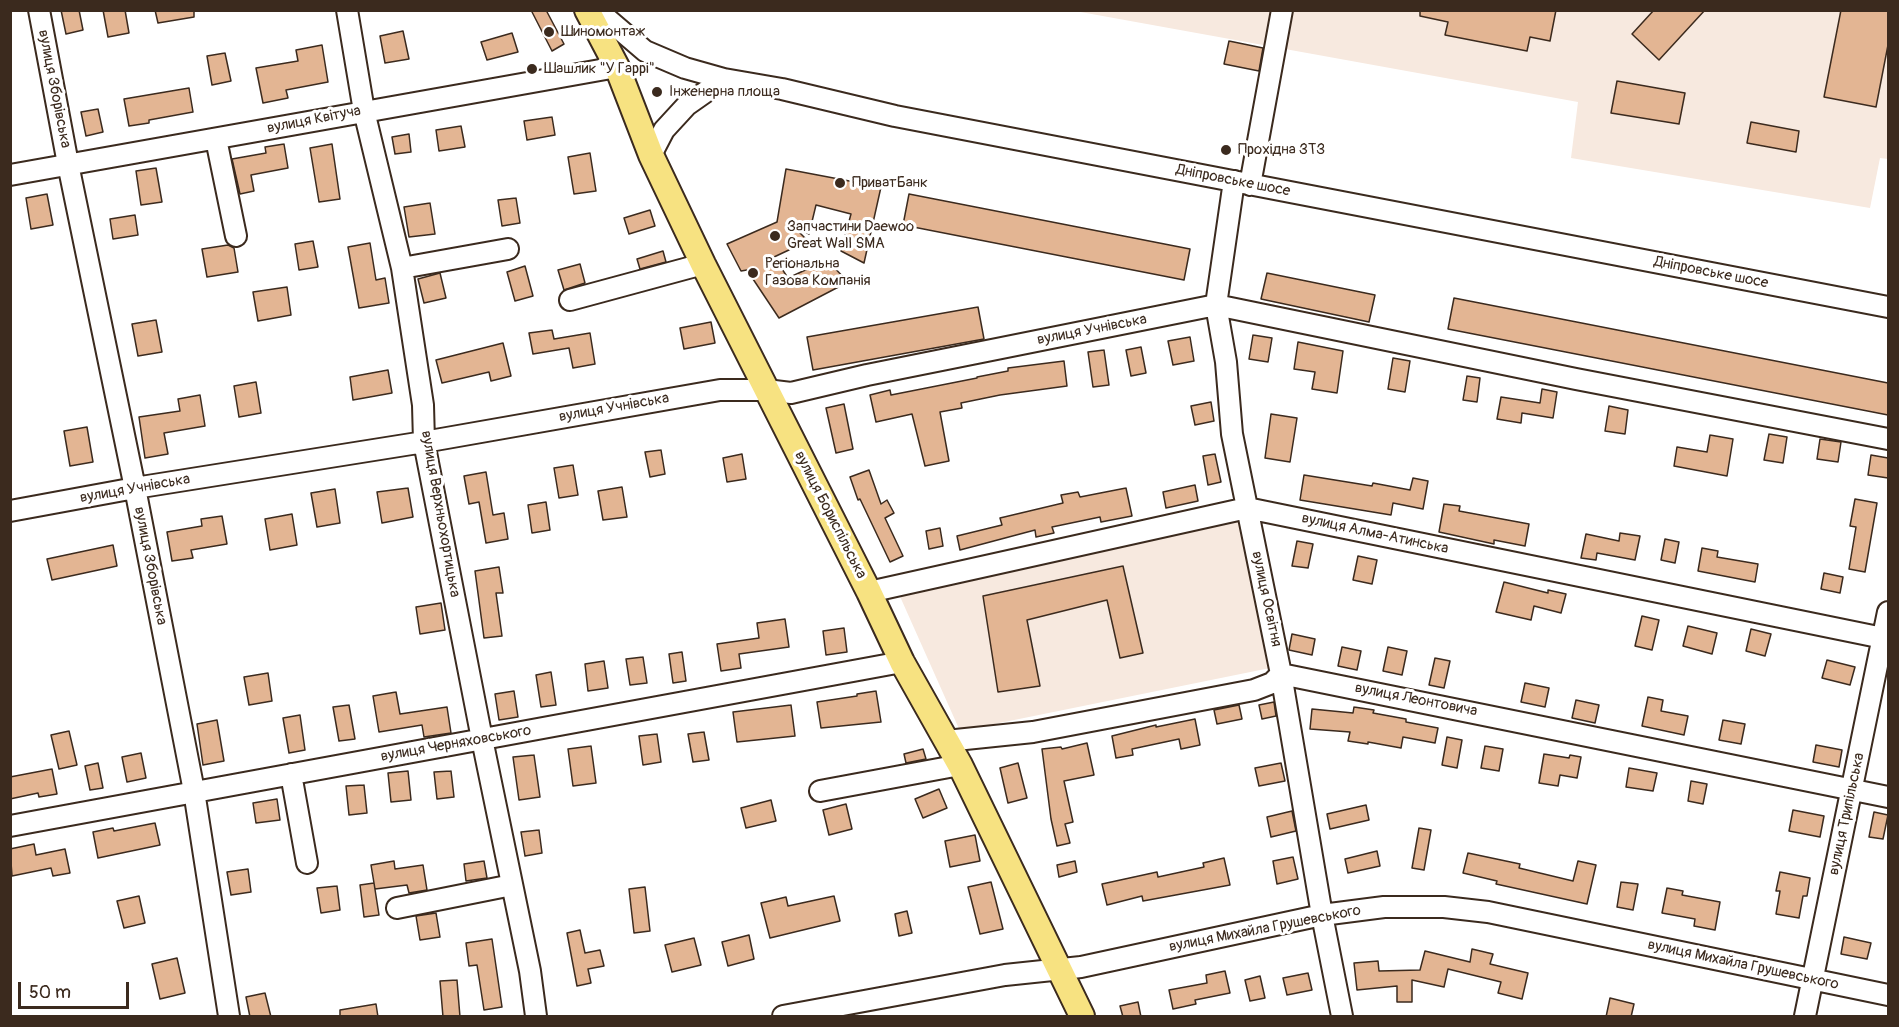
<!DOCTYPE html>
<html>
<head>
<meta charset="utf-8">
<style>
  body { margin:0 }
  #map { position:relative; width:1899px; height:1027px; overflow:hidden; background:#fff; font-family:Pangolin,sans-serif }
  canvas { display:block }
  .frame { position:absolute; inset:0; border:12px solid #3b2a1e; pointer-events:none }
  .scale { position:absolute; left:18px; top:982px; width:111px; height:27px; box-sizing:border-box; border:3px solid #3b2a1e; border-top:0; padding-left:8px; font-size:18px; line-height:21px; white-space:nowrap; color:#3b2a1e; -webkit-text-stroke:4px #fff; paint-order:stroke }
</style>
</head>
<body>
<div id="map">
<canvas width="1899" height="1027"></canvas>
<div class="frame"></div>
<div class="scale">50 m</div>
</div>
<script>
const g = document.querySelector('canvas').getContext('2d');
g.lineJoin = 'round';
function fillPath(path, color) { g.fillStyle = color; g.fill(path, 'evenodd'); }
const toPath = rows => new Path2D(rows.map(r => 'M' + r).join(''));
function trace(path, color, width, dash) { g.strokeStyle = color; g.lineWidth = width; g.lineCap = dash ? 'butt' : 'round'; g.setLineDash(dash || []); g.stroke(path); }
function write(font, color, halo, rows, align = 'center') {
  g.font = font + ' Pangolin,sans-serif'; g.lineWidth = 6; g.setLineDash([]); g.textBaseline = 'middle'; g.strokeStyle = halo; g.fillStyle = color; for (const [text, x, y, turn = 0] of rows) {
    g.save(); g.translate(x, y); g.rotate((+turn || 0) * Math.PI / 180); g.textAlign = isNaN(turn) ? turn : align; if (halo) g.strokeText(text, 0, 0); g.fillText(text, 0, 0); g.restore();
  }
}
fillPath(toPath([
  [1075,11,1888,11,1888,159,1880,158,1870,208,1571,158,1578,102],
  [1242,520,1275,667,960,731,898,592]
]), '#f7e9df');
const building = toPath([
  [61,10,79,10,83,30,66,34,61,10],
  [103,10,125,10,129,33,108,37,103,10],
  [155,10,194,10,194,17,158,23,155,10],
  [531,10,546,10,564,44,552,51,531,10],
  [1420,10,1556,10,1550,41,1530,37,1527,51,1445,35,1448,22,1420,16,1420,10],
  [1654,10,1705,10,1659,60,1632,34,1654,10],
  [1841,10,1888,10,1888,45,1876,107,1824,97,1841,10],
  [403,31,409,59,385,63,380,36,403,31],
  [512,33,518,52,487,60,481,42,512,33],
  [1229,41,1263,48,1259,71,1224,64,1229,41],
  [322,45,328,82,286,90,288,98,263,103,256,68,298,61,296,50,322,45],
  [225,53,231,81,212,85,207,56,225,53],
  [1617,81,1685,93,1679,124,1611,113,1617,81],
  [189,88,193,112,149,120,149,123,129,126,124,99,189,88],
  [98,109,103,132,86,136,81,112,98,109],
  [552,117,555,135,527,140,524,121,552,117],
  [1751,122,1799,131,1796,152,1747,143,1751,122],
  [461,126,465,147,439,151,436,130,461,126],
  [409,134,411,152,395,154,392,137,409,134],
  [284,144,288,168,251,175,254,191,240,194,232,159,266,153,265,147,284,144],
  [332,144,340,199,319,202,310,148,332,144],
  [590,153,596,191,574,194,568,157,590,153],
  [156,168,162,202,141,205,136,171,156,168],
  [786,169,881,187,864,263,841,251,851,214,816,205,809,234,791,224,808,241,774,257,788,278,827,260,848,282,779,318,747,270,741,271,727,244,777,222,786,169],
  [47,194,53,225,31,229,26,198,47,194],
  [909,194,1190,249,1184,280,903,225,909,194],
  [516,198,520,223,502,226,498,200,516,198],
  [430,203,435,234,409,237,404,207,430,203],
  [650,210,655,226,629,234,624,218,650,210],
  [135,215,138,235,113,239,110,219,135,215],
  [313,241,318,267,299,270,295,244,313,241],
  [370,243,376,280,385,278,389,303,359,308,348,247,370,243],
  [228,245,234,248,238,272,207,277,202,249,228,245],
  [663,251,666,262,640,269,637,259,663,251],
  [580,264,585,283,564,290,558,270,580,264],
  [525,266,533,296,515,301,507,272,525,266],
  [440,273,446,298,424,303,418,279,440,273],
  [1267,273,1375,295,1369,322,1261,299,1267,273],
  [287,287,291,315,258,321,253,292,287,287],
  [1454,298,1888,383,1888,415,1448,329,1454,298],
  [978,307,984,339,813,370,807,337,978,307],
  [156,320,162,352,138,356,132,324,156,320],
  [711,322,715,343,684,349,680,328,711,322],
  [552,330,554,339,590,333,595,364,573,368,569,348,533,354,529,333,552,330],
  [1253,335,1272,338,1268,362,1249,359,1253,335],
  [1190,337,1194,361,1173,365,1168,341,1190,337],
  [1298,342,1343,351,1337,393,1312,389,1315,372,1294,369,1298,342],
  [503,343,511,376,491,381,489,372,442,383,436,360,503,343],
  [1141,347,1146,373,1131,376,1126,350,1141,347],
  [1104,350,1109,385,1093,387,1088,352,1104,350],
  [1393,358,1410,361,1405,392,1388,389,1393,358],
  [1064,361,1067,386,1000,395,961,403,962,408,940,412,949,461,925,466,912,414,876,422,870,395,890,390,891,395,977,378,977,377,1008,371,1008,368,1064,361],
  [388,370,392,393,353,400,350,377,388,370],
  [1467,376,1480,378,1477,402,1463,400,1467,376],
  [256,382,261,413,239,417,234,386,256,382],
  [1542,389,1557,392,1553,418,1522,413,1521,423,1497,419,1501,397,1540,403,1542,389],
  [200,395,205,426,164,433,168,454,145,458,139,417,180,411,178,399,200,395],
  [1211,402,1214,421,1195,425,1191,406,1211,402],
  [844,404,853,449,836,453,826,408,844,404],
  [1609,406,1628,410,1625,434,1605,431,1609,406],
  [1271,414,1297,418,1290,462,1265,458,1271,414],
  [87,427,93,462,70,466,64,431,87,427],
  [1769,434,1787,437,1783,463,1764,460,1769,434],
  [1710,435,1733,439,1727,476,1674,466,1677,447,1707,452,1710,435],
  [1820,439,1841,442,1838,462,1817,459,1820,439],
  [661,450,665,474,650,477,645,452,661,450],
  [742,454,746,479,727,482,723,458,742,454],
  [1215,454,1221,482,1208,485,1203,456,1215,454],
  [1871,455,1888,458,1888,478,1868,475,1871,455],
  [573,465,578,495,559,498,554,468,573,465],
  [869,470,881,504,887,500,894,513,885,518,903,556,890,562,860,499,858,500,850,477,869,470],
  [486,472,493,515,504,513,508,539,486,543,479,502,469,504,464,476,486,472],
  [1304,475,1372,486,1373,483,1410,490,1413,478,1428,481,1423,509,1393,503,1391,515,1300,500,1304,475],
  [1195,485,1198,501,1166,508,1163,492,1195,485],
  [622,487,627,517,603,520,598,491,622,487],
  [408,488,413,517,382,523,377,492,408,488],
  [1126,488,1132,516,1101,522,1100,517,1052,527,1054,533,1036,537,1035,530,960,550,957,536,1002,525,1000,518,1063,503,1061,495,1078,492,1080,497,1126,488],
  [335,489,340,523,317,527,311,493,335,489],
  [1855,499,1877,503,1865,572,1849,569,1856,527,1850,526,1855,499],
  [546,502,550,530,532,533,528,505,546,502],
  [1444,504,1460,506,1459,511,1529,524,1525,546,1494,540,1494,544,1439,532,1444,504],
  [292,514,297,545,270,550,265,519,292,514],
  [222,516,227,544,191,550,193,558,172,561,167,532,202,526,201,519,222,516],
  [940,528,943,546,929,549,926,531,940,528],
  [1620,533,1640,536,1635,560,1597,553,1596,560,1581,558,1586,534,1619,541,1620,533],
  [1665,539,1679,542,1675,563,1661,560,1665,539],
  [1297,541,1313,544,1308,568,1292,566,1297,541],
  [113,545,117,566,52,580,47,559,113,545],
  [1702,548,1718,551,1717,557,1758,564,1755,582,1698,571,1702,548],
  [1358,556,1377,560,1372,584,1353,580,1358,556],
  [1123,566,1143,653,1120,658,1107,600,1027,620,1040,686,998,692,983,596,1123,566],
  [499,567,503,593,496,593,502,636,484,638,475,571,499,567],
  [1824,573,1843,577,1840,593,1821,589,1824,573],
  [1504,582,1548,593,1548,590,1566,594,1561,613,1534,606,1531,620,1496,612,1504,582],
  [441,603,445,630,420,634,416,607,441,603],
  [1642,616,1659,620,1652,650,1635,646,1642,616],
  [785,619,789,647,739,654,741,668,721,671,717,644,759,638,757,623,785,619],
  [1688,626,1717,633,1712,654,1683,646,1688,626],
  [844,628,847,652,826,655,823,631,844,628],
  [1751,629,1771,634,1765,656,1746,651,1751,629],
  [1292,634,1315,639,1312,655,1289,650,1292,634],
  [1342,647,1361,651,1357,670,1338,666,1342,647],
  [1388,647,1407,651,1402,675,1383,671,1388,647],
  [682,652,686,681,673,683,669,654,682,652],
  [643,657,647,683,630,685,626,659,643,657],
  [1435,658,1450,661,1444,688,1429,685,1435,658],
  [1827,660,1855,667,1850,685,1822,678,1827,660],
  [604,661,608,688,588,691,585,664,604,661],
  [551,672,556,705,541,707,536,675,551,672],
  [268,673,272,701,249,705,244,677,268,673],
  [1525,683,1549,688,1545,707,1521,702,1525,683],
  [514,691,518,717,499,720,495,694,514,691],
  [876,691,881,722,821,728,817,702,857,696,857,694,876,691],
  [396,692,400,714,447,707,451,733,424,737,422,725,379,732,373,696,396,692],
  [1648,697,1663,700,1661,711,1688,716,1684,735,1642,726,1648,697],
  [1576,700,1599,705,1595,723,1572,718,1576,700],
  [1274,702,1276,716,1262,719,1259,705,1274,702],
  [349,705,355,739,339,741,333,707,349,705],
  [791,705,795,736,737,742,733,712,791,705],
  [1239,705,1242,719,1217,724,1214,710,1239,705],
  [1354,707,1374,710,1373,713,1406,719,1406,722,1438,728,1435,743,1403,737,1401,748,1368,742,1368,744,1348,741,1350,732,1310,729,1312,709,1353,713,1354,707],
  [300,715,305,750,289,753,283,718,300,715],
  [1195,719,1200,745,1181,749,1179,739,1132,749,1133,755,1116,758,1112,736,1156,725,1156,727,1195,719],
  [217,720,224,761,203,765,197,724,217,720],
  [1723,720,1745,724,1741,744,1719,740,1723,720],
  [69,731,77,765,59,769,51,735,69,731],
  [704,732,709,760,693,762,688,734,704,732],
  [657,734,661,762,643,765,639,736,657,734],
  [1447,737,1462,740,1457,768,1442,765,1447,737],
  [1087,743,1094,775,1064,781,1073,822,1065,824,1070,843,1057,846,1051,819,1042,749,1061,747,1062,749,1087,743],
  [1816,745,1842,750,1839,767,1813,762,1816,745],
  [591,746,596,783,573,786,568,749,591,746],
  [1485,746,1503,749,1499,771,1481,768,1485,746],
  [923,749,926,759,906,763,904,754,923,749],
  [141,753,146,778,127,782,122,757,141,753],
  [1544,754,1569,758,1570,755,1581,757,1577,778,1560,775,1558,786,1539,783,1544,754],
  [534,755,540,797,519,800,513,757,534,755],
  [98,763,103,788,90,790,85,766,98,763],
  [1018,763,1027,798,1008,803,1000,768,1018,763],
  [1281,763,1285,781,1259,786,1255,768,1281,763],
  [1629,768,1657,773,1653,791,1626,787,1629,768],
  [52,769,57,794,39,797,38,793,10,799,10,777,52,769],
  [408,771,411,800,391,802,388,773,408,771],
  [451,771,454,797,437,799,434,772,451,771],
  [1691,781,1707,784,1703,804,1688,801,1691,781],
  [364,785,367,813,349,815,346,786,364,785],
  [939,789,947,808,923,818,915,799,939,789],
  [277,799,280,820,256,823,253,803,277,799],
  [771,800,776,821,746,828,741,808,771,800],
  [846,804,852,829,829,835,823,810,846,804],
  [1366,805,1369,820,1330,829,1327,814,1366,805],
  [1793,810,1824,816,1820,837,1789,831,1793,810],
  [1292,811,1296,831,1271,837,1267,817,1292,811],
  [1874,812,1888,815,1883,839,1869,837,1874,812],
  [155,823,160,845,98,858,93,832,113,828,114,831,155,823],
  [1419,828,1431,830,1424,870,1412,868,1419,828],
  [539,830,542,853,525,856,521,832,539,830],
  [975,835,980,861,950,867,945,841,975,835],
  [34,844,36,855,65,849,70,873,53,876,51,868,12,876,10,849,34,844],
  [1377,851,1380,866,1348,873,1345,859,1377,851],
  [1468,853,1520,864,1519,868,1573,881,1578,861,1596,865,1587,904,1496,884,1497,881,1463,873,1468,853],
  [1293,857,1298,879,1277,884,1273,861,1293,857],
  [1224,858,1230,885,1143,901,1142,896,1107,905,1102,884,1157,872,1158,877,1204,867,1203,863,1224,858],
  [394,861,395,869,423,865,427,890,409,893,407,885,375,889,371,865,394,861],
  [484,861,487,878,466,881,464,864,484,861],
  [1075,861,1077,872,1059,877,1057,865,1075,861],
  [248,869,251,892,231,895,227,872,248,869],
  [1780,872,1810,878,1807,896,1803,896,1799,918,1776,914,1780,891,1776,891,1780,872],
  [991,882,1003,929,980,934,968,887,991,882],
  [1621,882,1638,884,1633,910,1617,907,1621,882],
  [374,883,379,915,364,917,360,885,374,883],
  [337,886,340,910,321,913,317,888,337,886],
  [645,887,650,931,634,933,629,889,645,887],
  [1667,888,1683,891,1682,895,1720,902,1715,930,1694,926,1695,919,1662,913,1667,888],
  [139,896,145,923,124,928,117,901,139,896],
  [834,896,840,921,770,938,761,903,786,897,788,906,834,896],
  [907,911,912,933,899,936,895,914,907,911],
  [436,913,440,937,420,940,416,916,436,913],
  [580,930,585,953,600,950,604,966,588,969,591,983,577,986,567,933,580,930],
  [749,935,754,959,728,966,722,942,749,935],
  [1844,937,1871,943,1867,959,1841,954,1844,937],
  [694,938,701,965,672,972,665,945,694,938],
  [492,939,502,1007,484,1010,477,965,469,966,466,943,492,939],
  [1472,949,1493,954,1490,964,1528,973,1522,999,1498,993,1501,982,1448,969,1444,987,1412,980,1412,1002,1397,1002,1397,986,1357,990,1354,963,1378,961,1379,971,1420,970,1425,951,1470,962,1472,949],
  [177,958,185,993,160,999,152,964,177,958],
  [1225,971,1230,993,1195,1000,1196,1004,1173,1009,1169,990,1207,983,1206,975,1225,971],
  [1308,973,1312,990,1287,995,1283,978,1308,973],
  [1260,976,1265,998,1250,1001,1245,980,1260,976],
  [457,980,460,1017,443,1017,440,981,457,980],
  [265,993,271,1017,250,1017,246,997,265,993],
  [1610,998,1634,1004,1631,1017,1606,1017,1610,998],
  [1138,1002,1141,1017,1123,1017,1120,1006,1138,1002],
  [376,1004,378,1017,340,1017,340,1010,376,1004]
]);
fillPath(building, '#e3b593');
trace(building, '#3b2a1e', 1.5);
const minor = toPath([
  [39,10,68,164,135,488,194,791,229,1016],
  [347,10,364,111,402,268,423,405,424,442,482,739,530,971,536,1016],
  [597,10,645,51,685,68,724,79,782,89,895,116,1888,307],
  [216,139,236,236],
  [651,155,664,130,687,105,724,79],
  [10,175,617,67],
  [1234,181,1216,305,1226,362,1232,434,1281,674,1322,915,1342,1016],
  [1250,185,1282,10],
  [402,268,508,249],
  [570,300,703,264],
  [10,511,135,488,424,442,720,390,766,390,791,393,867,375,1216,305,1576,379,1888,439],
  [869,592,1247,508,1883,638],
  [946,741,1033,732,1254,690,1272,683,1281,674,1888,797],
  [291,774,307,863],
  [820,791,960,765],
  [10,826,902,662],
  [397,908,512,885],
  [783,1016,1005,975,1081,967,1322,915,1384,907,1444,907,1488,912,1888,995],
  [1805,1016,1888,612]
]);
const major = toPath([
  [587,10,617,67,651,155,703,264,869,592,902,662,960,765,1082,1016]
]);
trace(minor, '#3b2a1e', 24);
trace(major, '#3b2a1e', 28);
trace(minor, '#fff', 20);
trace(major, '#f7e281', 24);
for (const [x, y, r, color] of [
  [549,32,6,"#3b2a1e"],
  [532,69,6,"#3b2a1e"],
  [657,92,6,"#3b2a1e"],
  [1226,150,6,"#3b2a1e"],
  [840,183,6,"#3b2a1e"],
  [775,236,6,"#3b2a1e"],
  [753,273,6,"#3b2a1e"]
]) { const dot = new Path2D(); dot.arc(x, y, r, 0, 2 * Math.PI); g.fillStyle = color; g.fill(dot); trace(dot, '#fff', 2); }
write('15px', '#3b2a1e', '#fff', [
  ["Шиномонтаж",561,32],
  ["Шашлик \"У Гаррі\"",544,69],
  ["Інженерна площа",669,92],
  ["Прохідна ЗТЗ",1238,150],
  ["ПриватБанк",852,183],
  ["Запчастини Daewoo",787,227],
  ["Great Wall SMA",787,244],
  ["Регіональна",765,264],
  ["Газова Компанія",765,281]
], 'left');
write('15px', '#3b2a1e', '#fff', [
  ["вулиця Зборівська",54,89,79],
  ["вулиця Квітуча",314,120,-11],
  ["Дніпровське шосе",1233,181,11],
  ["Дніпровське шосе",1711,273,11],
  ["вулиця Учнівська",1092,330,-11],
  ["вулиця Учнівська",614,408,-10],
  ["вулиця Учнівська",135,489,-10],
  ["вулиця Верхньохортицька",440,514,80],
  ["вулиця Бориспільська",830,515,63],
  ["вулиця Алма-Атинська",1375,534,12],
  ["вулиця Зборівська",150,566,79],
  ["вулиця Освітня",1266,599,78],
  ["вулиця Леонтовича",1416,700,11],
  ["вулиця Черняховського",456,744,-10],
  ["вулиця Трипільська",1847,814,-78],
  ["вулиця Михайла Грушевського",1265,929,-11],
  ["вулиця Михайла Грушевського",1743,965,12]
]);
</script>
</body>
</html>
